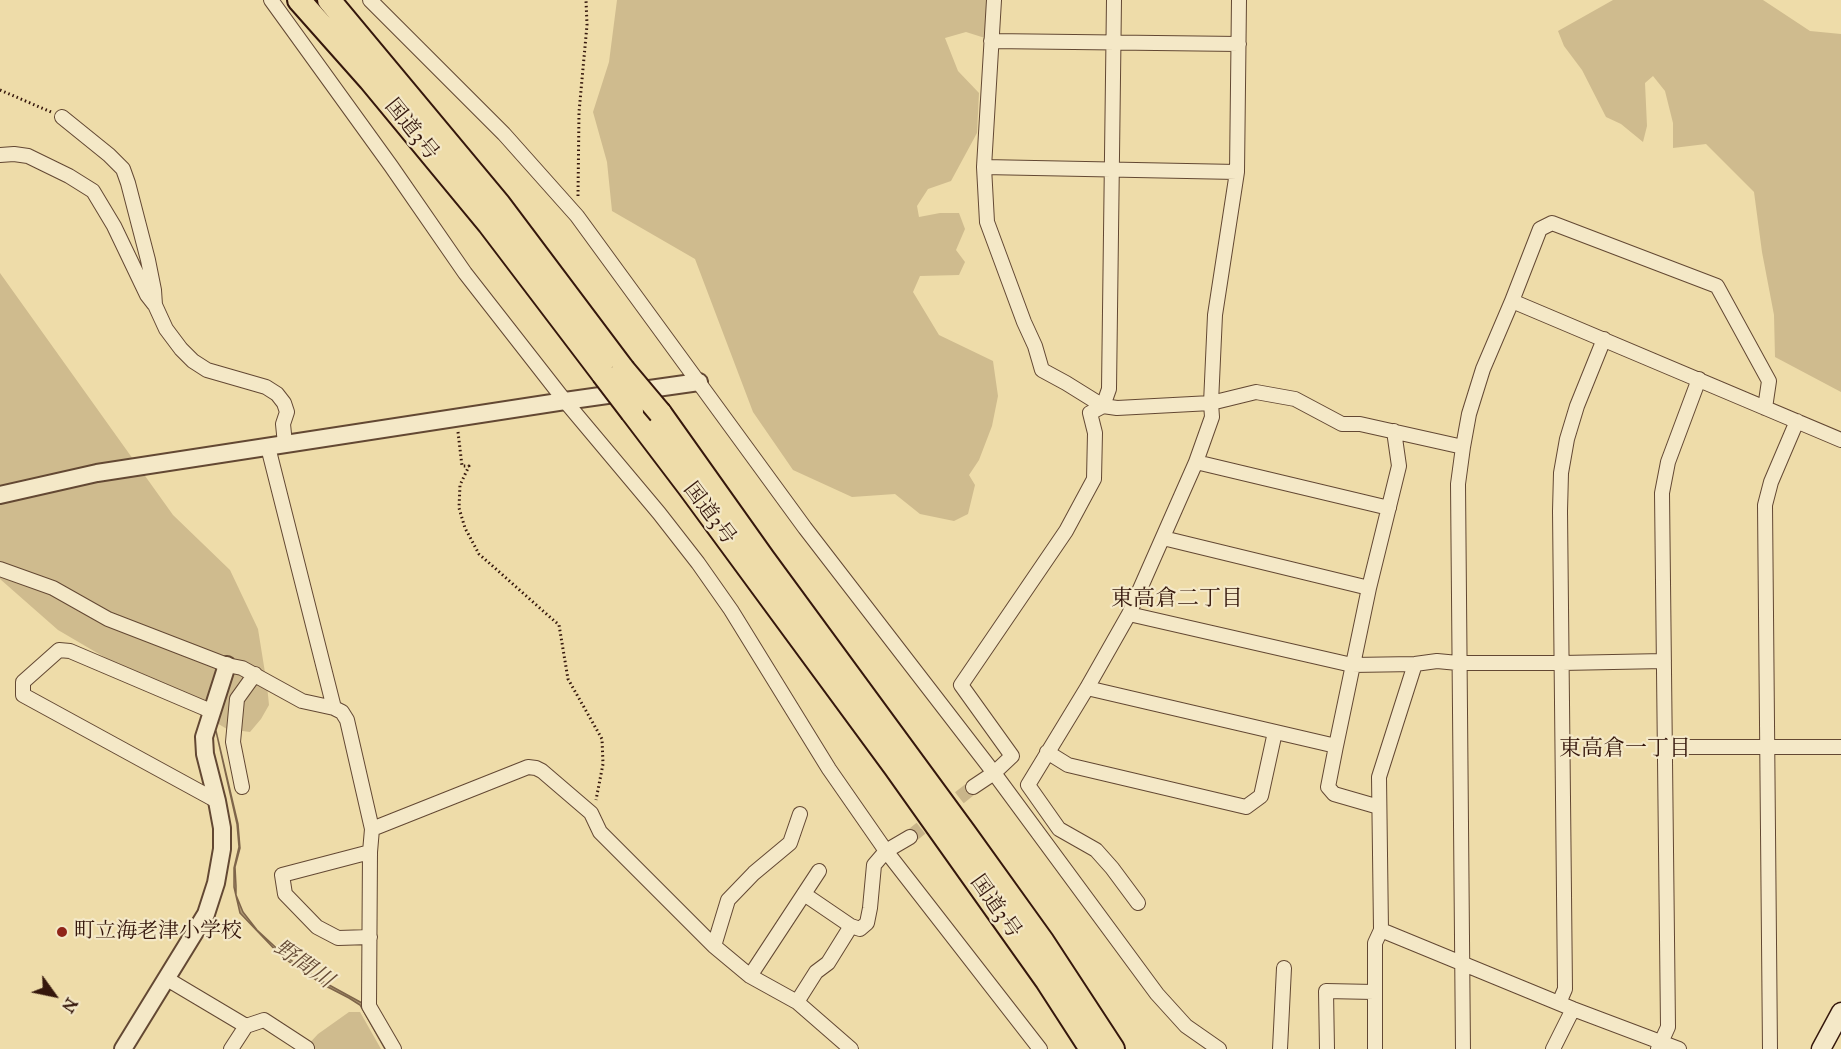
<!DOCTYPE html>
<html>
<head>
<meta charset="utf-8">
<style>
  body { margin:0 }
  #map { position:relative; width:1841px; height:1049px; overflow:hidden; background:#eedca9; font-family:"IM FELL Great Primer",serif }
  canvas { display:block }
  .north { position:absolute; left:24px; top:965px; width:60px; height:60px; -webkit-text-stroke:4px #f4e8c7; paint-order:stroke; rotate:123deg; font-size:16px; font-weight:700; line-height:24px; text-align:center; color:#35170c }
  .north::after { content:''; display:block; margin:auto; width:21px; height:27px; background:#35170c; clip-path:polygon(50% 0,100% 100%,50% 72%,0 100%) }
</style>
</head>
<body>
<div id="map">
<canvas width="1841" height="1049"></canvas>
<div class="north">N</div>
</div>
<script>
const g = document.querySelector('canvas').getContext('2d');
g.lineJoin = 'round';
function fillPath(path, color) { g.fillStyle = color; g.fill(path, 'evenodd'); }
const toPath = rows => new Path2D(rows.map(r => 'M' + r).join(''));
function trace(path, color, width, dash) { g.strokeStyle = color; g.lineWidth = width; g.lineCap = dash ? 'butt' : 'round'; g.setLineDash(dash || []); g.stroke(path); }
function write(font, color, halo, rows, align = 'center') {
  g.font = font + ' "IM FELL Great Primer","Noto Serif JP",serif'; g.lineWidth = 4.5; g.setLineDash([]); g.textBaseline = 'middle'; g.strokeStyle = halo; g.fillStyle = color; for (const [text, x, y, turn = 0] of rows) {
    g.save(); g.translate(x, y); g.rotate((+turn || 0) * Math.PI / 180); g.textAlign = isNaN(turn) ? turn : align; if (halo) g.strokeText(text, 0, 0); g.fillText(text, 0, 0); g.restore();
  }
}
fillPath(toPath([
  [617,0,989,0,985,38,966,32,945,38,958,71,979,93,977,133,951,181,928,189,917,206,919,217,940,213,959,213,965,229,956,250,965,262,959,275,920,276,913,292,939,335,993,361,998,396,992,426,979,460,969,475,975,485,968,514,954,521,920,514,895,494,852,497,793,470,753,412,695,259,612,211,607,162,593,112,609,62],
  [1613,0,1763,0,1810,31,1841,34,1841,392,1775,357,1774,315,1762,252,1754,192,1706,144,1673,148,1673,123,1665,91,1653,76,1645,83,1647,126,1643,142,1621,124,1606,117,1582,70,1564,46,1558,31],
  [0,273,173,515,230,570,258,629,267,685,269,705,261,719,250,732,227,729,58,630,0,579],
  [349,1012,360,1012,381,1049,304,1049,318,1034]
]), '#cfbb8e');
const water = toPath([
  [216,731,238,824,240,848,235,867,236,886,236,895,243,912,257,930,285,956,320,980,362,1003,389,1049,385,1049,360,1005,349,998,322,984,282,957,240,913,234,887,234,868,239,847,237,824,216,731]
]);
fillPath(water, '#af9974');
trace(water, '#7e654a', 1.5);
trace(toPath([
  [910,837,973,787]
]), '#c9b58a', 14, [14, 7]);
const minor = toPath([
  [271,0,391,166,465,273,565,401,659,513,698,563,731,610,829,769,886,851,1040,1049],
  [370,0,504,134,577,216,805,528,994,773,1157,994,1186,1026,1219,1049],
  [994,0,984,167,987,222,1024,322,1035,346,1042,370,1066,383,1103,406,1117,408,1211,403,1256,392,1295,399,1342,424,1360,424,1463,447],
  [991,41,1239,44],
  [62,117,109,155,123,169,128,183,148,260,154,290,155,305,166,329,181,349,193,361,207,370,266,387,277,394,284,403,287,412,283,424,285,444],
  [0,155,14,154,28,156,69,176,93,191,114,226,147,295,154,304],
  [984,167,1237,172],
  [1512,301,1841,440],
  [268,447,334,708],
  [1196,462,1389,508],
  [1163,538,1369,588],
  [0,569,53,588,108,619,227,665,242,668,302,701,334,708,342,712,347,720,372,829,370,852,369,1006,394,1049],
  [1129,614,1352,665,1415,664,1437,661,1458,663,1562,663,1664,661],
  [1087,688,1336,746,1369,588,1399,466,1394,431],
  [211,711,70,651,59,650,23,682,23,695,217,801],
  [1336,746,1328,787,1334,794,1379,807],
  [1666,747,1841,747],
  [1047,752,1068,765,1246,807,1261,796,1275,732],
  [242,787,233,742,237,699,255,674],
  [973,787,994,773,1012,756,961,685,1066,531,1094,479,1095,433,1090,413,1103,406,1109,389,1114,0],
  [372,829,528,767,536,768,542,771,591,813,600,832,714,946,750,976,797,1002,851,1049],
  [804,894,851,926],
  [1138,903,1112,868,1096,850,1059,829,1028,785,1087,688,1129,614,1196,462,1212,417,1211,403,1215,315,1237,172,1239,0],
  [1381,930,1573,1009,1679,1049],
  [370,937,338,938,317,927,285,894,282,875,370,852],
  [714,946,728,900,754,873,790,843,800,814],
  [750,976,819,871],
  [167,979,246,1026,231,1049],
  [797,1002,816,972,828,963,851,926,860,929,867,923,870,908,874,865,886,851,910,837],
  [1559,1003,1565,989,1560,511,1561,473,1567,439,1577,406,1604,339],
  [246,1026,264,1020,307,1048],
  [1280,1049,1284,968],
  [1327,1049,1326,991,1374,992],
  [1375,1049,1375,943,1381,930,1379,777,1415,664],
  [1463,1049,1458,484,1463,447,1469,414,1483,369,1512,301,1540,229,1552,223,1717,286,1769,381,1765,408],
  [1553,1049,1573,1009],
  [1658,1049,1668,1027,1662,493,1668,462,1699,379],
  [1770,1049,1765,505,1771,482,1797,421]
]);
const tertiary = toPath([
  [0,495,97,473,565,401,699,382],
  [123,1049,206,914,216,883,222,849,222,828,217,801,205,754,204,737,227,665]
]);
const secondary = toPath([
  [1821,1049,1841,1012]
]);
const trunk = toPath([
  [299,0,370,80,489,224,603,374],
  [329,0,499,204,623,369],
  [632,412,689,487,895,767,1047,981,1091,1049],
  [660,413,763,558,964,832,1043,942,1113,1049]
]);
trace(minor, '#634833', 16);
trace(tertiary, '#634833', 20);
trace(secondary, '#35170c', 21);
trace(trunk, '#35170c', 26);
trace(toPath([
  [0,90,51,112],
  [578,196,579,112,587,25,586,0],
  [458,432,462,466,469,466,460,485,459,508,465,528,479,554,559,625,568,679,602,739,603,764,596,800]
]), '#35170c', 3, [1.5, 3]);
trace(minor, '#f4e8c7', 14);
trace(tertiary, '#f4e8c7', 16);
trace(secondary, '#f4e8c7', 18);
trace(trunk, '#eedca9', 22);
const trunkBridge = toPath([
  [623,369,660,413],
  [603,374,632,412]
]);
trace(trunkBridge, '#35170c', 26, []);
trace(trunkBridge, '#eedca9', 22);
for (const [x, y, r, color] of [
  [62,932,6,"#8f2418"]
]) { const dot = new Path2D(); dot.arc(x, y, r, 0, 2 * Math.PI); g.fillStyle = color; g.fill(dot); trace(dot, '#f4e8c7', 2); }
write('21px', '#35170c', '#f4e8c7', [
  ["国道3号",411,130,51],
  ["国道3号",709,514,53],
  ["国道3号",995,907,55]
]);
write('21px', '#35170c', '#f4e8c7', [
  ["町立海老津小学校",74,932]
], 'left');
write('22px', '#35170c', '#f4e8c7', [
  ["東高倉二丁目",1177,600],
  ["東高倉一丁目",1625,750]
]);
write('italic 22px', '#664b36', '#f4e8c7', [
  ["野間川",303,965,35]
]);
</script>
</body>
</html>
